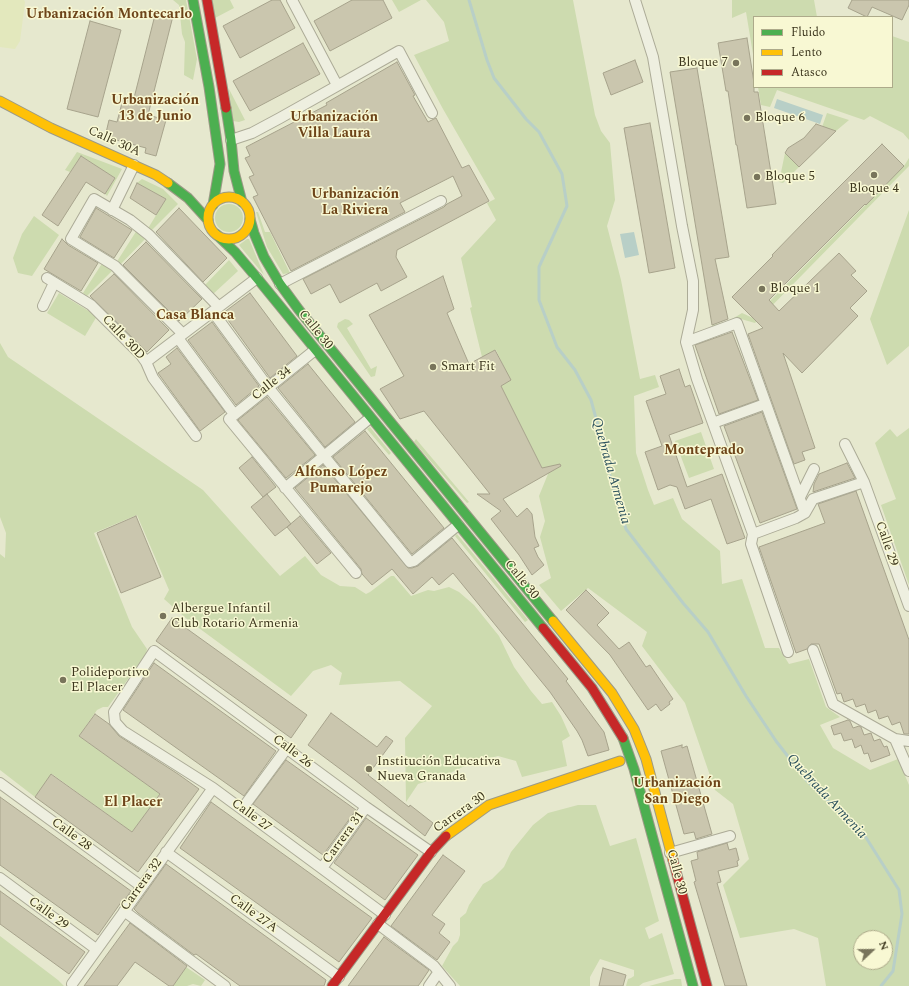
<!DOCTYPE html>
<html>
<head>
<meta charset="utf-8">
<style>
  body { margin:0 }
  #map { position:relative; width:909px; height:986px; overflow:hidden; background:#e6e8ce; font-family:Spectral,serif }
  canvas { display:block }
  .legend { position:absolute; left:753px; top:16px; width:140px; height:72px; box-sizing:border-box; background:#f8f8d3; border:1px solid #adaa8a; margin:0; padding:5px 7px; list-style:none; font-size:12px; color:#3c361d }
  .legend li { display:flex; align-items:center; gap:8px; height:20px }
  .legend b { width:20px; border:1px solid #adaa8a }
  .north { position:absolute; left:853px; top:930px; width:40px; height:40px; box-sizing:border-box; background:#f8f8d3; border:1px solid #adaa8a; border-radius:50%; rotate:68deg; font-size:11px; font-weight:700; line-height:16px; text-align:center; color:#3c361d }
  .north::after { content:''; display:block; margin:auto; width:14px; height:18px; background:#78745b; clip-path:polygon(50% 0,100% 100%,50% 72%,0 100%) }
</style>
</head>
<body>
<div id="map">
<canvas width="909" height="986"></canvas>
<ul class="legend">
<li><b style="height:5px;background:#4caf50"></b>Fluido</li>
<li><b style="height:5px;background:#ffc107"></b>Lento</li>
<li><b style="height:5px;background:#c62828"></b>Atasco</li>
</ul>
<div class="north">N</div>
</div>
<script>
const g = document.querySelector('canvas').getContext('2d');
g.lineJoin = 'round';
function fillPath(path, color) { g.fillStyle = color; g.fill(path, 'evenodd'); }
const toPath = rows => new Path2D(rows.map(r => 'M' + r).join(''));
function trace(path, color, width, dash) { g.strokeStyle = color; g.lineWidth = width; g.lineCap = dash ? 'butt' : 'round'; g.setLineDash(dash || []); g.stroke(path); }
function write(font, color, halo, rows, align = 'center') {
  g.font = font + ' Spectral,serif'; g.lineWidth = 3; g.setLineDash([]); g.textBaseline = 'middle'; g.strokeStyle = halo; g.fillStyle = color; for (const [text, x, y, turn = 0] of rows) {
    g.save(); g.translate(x, y); g.rotate((+turn || 0) * Math.PI / 180); g.textAlign = isNaN(turn) ? turn : align; if (halo) g.strokeText(text, 0, 0); g.fillText(text, 0, 0); g.restore();
  }
}
fillPath(toPath([
  [0,0,24,0,25,2,20,41,15,49,0,47]
]), '#e3e8bd');
fillPath(toPath([
  [173,0,186,0,197,59,193,80,184,75,185,42,182,34,179,5],
  [212,0,230,0,234,8,215,18],
  [392,0,421,0,399,12],
  [426,0,573,0,595,115,601,131,610,143,615,200,607,226,621,280,640,379,655,375,659,387,634,396,636,453,648,490,654,505,673,498,682,519,720,551,722,584,742,579,765,648,779,648,789,664,809,659,826,707,840,717,820,725,833,748,870,770,898,759,909,785,909,986,826,986,818,938,794,929,740,938,723,885,749,859,733,804,715,790,685,703,642,646,647,632,588,588,561,611,539,585,551,578,540,537,545,521,539,496,548,474,544,468,542,468,501,386,510,380,496,350,482,357,470,308,472,307,461,258,496,220,487,203,495,199,443,109,414,55,449,41,444,22],
  [861,938,885,938,885,962,861,962],
  [732,0,814,0,817,17,754,17,754,60,746,12,732,18],
  [892,36,909,42,909,140,903,133,870,116,864,120,777,90,770,107,761,105,758,87,892,87],
  [229,89,245,120,239,122,233,121],
  [827,113,849,120,836,131,822,127],
  [77,152,122,169,107,196,105,194,115,178,81,156,70,172,65,170],
  [785,153,799,167,783,183,779,182],
  [909,158,909,166,755,323,741,319,713,328,712,325,729,321,742,313,753,318,904,166],
  [142,179,163,189,178,204,150,232,147,230,166,199,137,183],
  '215 218a14 14 0 1 1 28 0a14 14 0 1 1-28 0Z',
  [909,210,909,346,887,365,870,319],
  [256,212,258,212,265,232,270,232,290,273,283,274,267,247],
  [34,216,59,235,32,276,18,273,13,258,22,234],
  [137,230,146,238,119,266,116,263],
  [247,239,249,239,264,275,239,245],
  [229,260,238,271,212,295,208,292,205,285],
  [103,262,114,269,87,296,83,293],
  [59,293,97,316,85,336,47,313],
  [345,319,349,320,353,324,347,328,371,369,377,366,375,376,371,377,337,327,338,323],
  [0,343,8,357,203,490,280,576,305,556,321,575,340,586,355,587,366,594,370,592,391,576,394,576,411,596,428,590,434,591,449,587,459,592,474,605,499,636,514,667,531,691,542,704,552,702,561,716,570,736,562,741,567,766,522,777,516,761,498,756,469,764,446,775,418,784,406,802,405,738,432,706,400,681,339,685,342,673,331,665,313,671,291,696,188,620,164,599,169,590,137,515,94,533,132,627,147,649,146,654,108,707,103,707,97,710,79,736,160,794,132,832,52,774,35,797,0,770,0,554,5,558,6,533,0,517],
  [370,427,391,453,389,455,367,429],
  [909,428,909,585,881,505,896,499,875,443,890,429,897,437],
  [701,432,714,469,689,478,675,441],
  [416,439,469,502,467,503,414,442],
  [457,534,528,620,525,622,455,536],
  [578,805,596,805,610,846,636,838,659,921,645,928,649,939,662,933,674,974,643,983,639,986,626,986,628,979,631,978,634,976,634,970,600,959,590,977,590,986,460,986,442,966,453,946,458,941,460,935,460,918,466,913,469,905,483,884,492,879,504,867,511,852,533,825,548,813],
  [0,936,58,980,64,986,0,986],
  [186,967,205,980,201,986,193,984,187,986,173,986],
  [675,979,681,979,682,986,649,986]
]), '#cddbaf');
fillPath(toPath([
  [777,99,823,115,820,124,774,108],
  [634,232,639,255,625,258,620,234]
]), '#b8cfc7');
trace(toPath([
  [469,0,487,60,494,78,526,119,539,132,562,174,567,206,539,267,539,300,557,347,575,370,591,400,606,455,611,481,626,529,683,603,708,632,746,696,776,741,807,781,865,836,899,890,902,914,893,971,881,986]
]), '#b8cfc7', 3);
const building = toPath([
  [272,0,280,0,295,28,240,58,223,26,272,0],
  [352,0,383,0,392,18,330,51,314,21,352,0],
  [852,0,909,0,909,5,902,20,872,7,867,17,848,8,852,0],
  [156,11,173,16,148,115,166,120,156,156,145,153,146,148,105,137,109,120,117,122,123,99,133,102,156,11],
  [90,21,121,30,98,117,67,109,90,21],
  [747,38,754,83,754,92,758,92,776,204,747,208,737,145,736,145,728,91,726,91,718,43,747,38],
  [303,43,320,74,250,111,233,81,303,43],
  [635,60,643,82,611,95,603,73,635,60],
  [397,62,415,95,413,96,428,122,436,118,462,168,469,165,489,201,397,250,396,257,407,277,381,291,377,283,340,303,330,284,311,294,303,279,444,207,447,204,462,196,453,176,400,203,405,212,291,271,253,197,258,195,249,177,254,175,245,158,250,156,246,147,327,105,326,103,397,62],
  [697,68,729,257,715,259,728,319,712,325,670,72,697,68],
  [650,123,675,268,649,273,624,128,650,123],
  [816,124,836,131,799,167,785,153,788,148,804,138,816,124],
  [882,144,904,166,866,205,865,204,769,300,779,311,839,253,856,271,851,275,867,291,850,308,858,316,802,373,783,353,815,448,802,452,805,460,794,464,748,334,763,328,732,297,773,256,772,255,807,219,882,144],
  [81,156,115,178,105,194,86,182,58,226,42,215,81,156],
  [137,183,166,199,156,215,130,198,137,183],
  [96,208,132,230,114,258,80,237,96,208],
  [179,208,227,258,203,282,156,232,179,208],
  [62,239,68,245,98,263,81,291,44,269,62,239],
  [146,242,202,299,179,321,123,265,146,242],
  [114,274,169,330,147,352,90,296,114,274],
  [443,276,454,309,447,313,469,364,495,350,511,380,501,386,542,468,560,464,561,466,503,499,517,517,527,508,532,514,535,537,539,546,534,548,538,557,544,565,532,575,519,555,491,519,501,511,477,494,490,494,424,411,400,419,380,389,404,376,369,315,443,276],
  [250,293,297,356,270,378,223,313,250,293],
  [212,322,259,386,236,405,188,340,212,322],
  [732,332,758,400,719,414,695,345,732,332],
  [177,348,225,412,200,431,158,373,171,364,166,357,177,348],
  [308,364,355,422,325,447,278,388,308,364],
  [679,369,685,387,690,385,703,423,669,435,687,487,722,474,745,538,727,544,711,499,685,509,677,487,670,485,658,490,645,452,662,446,646,401,666,394,660,376,679,369],
  [267,397,315,455,286,478,238,420,267,397],
  [762,412,797,509,760,523,724,426,762,412],
  [365,431,444,528,412,554,333,457,365,431],
  [252,457,276,487,263,497,239,468,252,457],
  [847,463,855,478,813,492,814,484,819,474,847,463],
  [323,465,408,568,412,568,418,566,452,538,568,679,566,681,604,732,609,750,588,756,582,740,577,731,550,692,453,573,439,585,432,577,413,594,392,569,372,585,362,574,361,569,295,488,323,465],
  [856,491,909,640,909,734,904,734,900,722,892,725,888,716,879,719,876,710,868,713,865,704,856,707,853,699,844,702,841,693,837,694,819,644,811,644,807,649,796,653,759,547,825,523,818,504,856,491],
  [267,494,291,524,275,536,251,507,267,494],
  [136,516,161,577,121,593,97,533,136,516],
  [300,516,331,553,317,564,287,527,300,516],
  [586,590,609,613,597,625,619,649,629,642,646,667,650,665,673,699,669,702,670,704,661,711,656,704,648,710,610,655,566,610,586,590],
  [172,618,307,715,291,738,156,641,172,618],
  [154,663,276,751,244,796,123,710,154,663],
  [331,713,377,747,386,736,393,741,368,775,409,807,410,805,433,823,425,836,355,780,308,745,331,713],
  [95,714,109,724,119,736,178,774,199,789,138,872,35,797,51,774,132,832,160,794,79,736,95,714],
  [848,720,850,721,853,728,859,726,861,727,864,735,871,733,874,741,880,739,884,747,887,746,890,755,871,762,868,753,864,754,861,745,855,748,852,739,844,741,841,733,834,735,831,726,848,720],
  [682,745,682,748,687,746,712,834,696,839,694,832,684,834,661,751,682,745],
  [286,760,356,810,323,855,253,804,286,760],
  [0,797,131,891,123,902,122,901,98,935,0,865,0,797],
  [211,802,372,918,339,962,180,848,211,802],
  [366,818,418,855,385,900,334,863,366,818],
  [727,843,729,850,736,848,739,860,737,861,738,866,718,871,721,882,717,883,747,986,725,986,694,882,696,881,691,861,698,859,697,852,727,843],
  [443,855,465,871,432,915,445,924,439,933,450,942,437,960,391,926,443,855],
  [166,864,326,980,324,986,240,986,196,954,194,955,138,913,134,909,166,864],
  [0,891,85,952,69,974,0,924,0,891],
  [130,923,187,966,173,986,169,986,135,962,117,986,84,986,130,923],
  [384,937,429,970,421,982,418,986,348,986,384,937],
  [603,968,626,975,623,986,599,986,603,968]
]);
fillPath(building, '#cac6ae');
trace(building, '#a7a38c', 1);
const street = toPath([
  [292,0,337,85],
  [635,0,653,57,682,226,693,281,693,310,686,342,697,379,753,534,751,544,788,652],
  [231,140,252,133,280,118,399,51,432,113],
  [112,210,134,165],
  [47,278,91,305,141,355,146,362,153,378,196,436],
  [280,284,441,201],
  [43,306,54,283],
  [213,312,268,387,410,562,414,561,458,525],
  [183,334,115,266,71,239,94,199,130,220,149,235,219,307],
  [178,338,234,414],
  [686,342,737,323,805,513],
  [315,350,229,419,356,573],
  [146,362,257,278],
  [713,423,765,404],
  [845,444,864,482,909,606],
  [285,488,370,418],
  [800,497,814,469],
  [753,534,796,518,805,513,813,499,864,482],
  [813,650,833,704,895,739,909,741],
  [895,739,909,771],
  [0,783,141,886],
  [242,809,287,748],
  [166,852,339,977],
  [670,853,730,836],
  [322,868,366,807],
  [0,878,96,949],
  [124,911,225,986],
  [385,915,213,788,123,731,115,722,114,712,154,651,366,807,431,852],
  [378,924,434,966,450,986],
  [72,984,213,788],
  [429,986,438,973]
]);
const fast = toPath([
  [193,0,209,87,220,164,213,205],
  [226,108,231,140,234,171,242,202],
  [168,183,188,198,208,220],
  [250,219,254,233,264,257,280,284,299,310,553,621],
  [216,234,235,252,257,278,543,628],
  [623,738,634,769,693,986]
]);
const slow = toPath([
  [0,101,51,128,156,175,168,183],
  '208 218a21 21 0 1 1 42 0a21 21 0 1 1-42 0Z',
  [553,621,612,693,634,729,646,759,673,860],
  [446,836,489,805,620,761]
]);
const jam = toPath([
  [207,0,226,108],
  [543,628,592,688,623,738],
  [673,860,707,986],
  [332,986,431,852,446,836]
]);
trace(street, '#acab97', 12);
trace(fast, '#9c9a86', 11);
trace(slow, '#9c9a86', 11);
trace(jam, '#9c9a86', 11);
trace(street, '#eeefe0', 10);
trace(fast, '#4caf50', 9);
trace(slow, '#ffc107', 9);
trace(jam, '#c62828', 9);
for (const [x, y, r, color] of [
  [736,63,4,"#78745b"],
  [747,118,4,"#78745b"],
  [874,175,4,"#78745b"],
  [757,177,4,"#78745b"],
  [762,289,4,"#78745b"],
  [433,367,4,"#78745b"],
  [163,616,4,"#78745b"],
  [63,680,4,"#78745b"],
  [369,769,4,"#78745b"]
]) { const dot = new Path2D(); dot.arc(x, y, r, 0, 2 * Math.PI); g.fillStyle = color; g.fill(dot); trace(dot, '#f8f8d3', 1.5); }
write('13px', '#3c361d', '#f8f8d3', [
  ["Bloque 7",728,63,"right"],
  ["Bloque 6",755,118],
  ["Bloque 5",765,177],
  ["Bloque 4",874,189,"center"],
  ["Bloque 1",770,289],
  ["Smart Fit",441,367],
  ["Albergue Infantil",171,609],
  ["Club Rotario Armenia",171,624],
  ["Polideportivo",71,673],
  ["El Placer",71,688],
  ["Institución Educativa",377,762],
  ["Nueva Granada",377,777]
], 'left');
write('13px', '#3c361d', '#f8f8d3', [
  ["Calle 30A",114,142,24],
  ["Calle 30",315,330,51],
  ["Calle 30D",123,338,47],
  ["Calle 34",272,384,-38],
  ["Calle 29",886,544,71],
  ["Calle 30",521,580,51],
  ["Calle 26",292,752,37],
  ["Carrera 30",460,813,-35],
  ["Calle 27",251,816,36],
  ["Calle 28",71,835,36],
  ["Carrera 31",344,838,-54],
  ["Calle 30",676,872,75],
  ["Carrera 32",142,885,-54],
  ["Calle 29",48,914,36],
  ["Calle 27A",253,914,36]
]);
write('bold 14px', '#6d4419', '#f8f8d3', [
  ["Urbanización Montecarlo",109,15],
  ["Urbanización",155,101],
  ["13 de Junio",155,117],
  ["Urbanización",334,118],
  ["Villa Laura",334,134],
  ["Urbanización",355,195],
  ["La Riviera",355,211],
  ["Casa Blanca",195,316],
  ["Monteprado",704,451],
  ["Alfonso López",341,473],
  ["Pumarejo",341,489],
  ["Urbanización",677,784],
  ["San Diego",677,800],
  ["El Placer",133,803]
]);
write('italic 14px', '#2b515d', '#f8f8d3', [
  ["Quebrada Armenia",610,471,74],
  ["Quebrada Armenia",826,797,47]
]);
</script>
</body>
</html>
